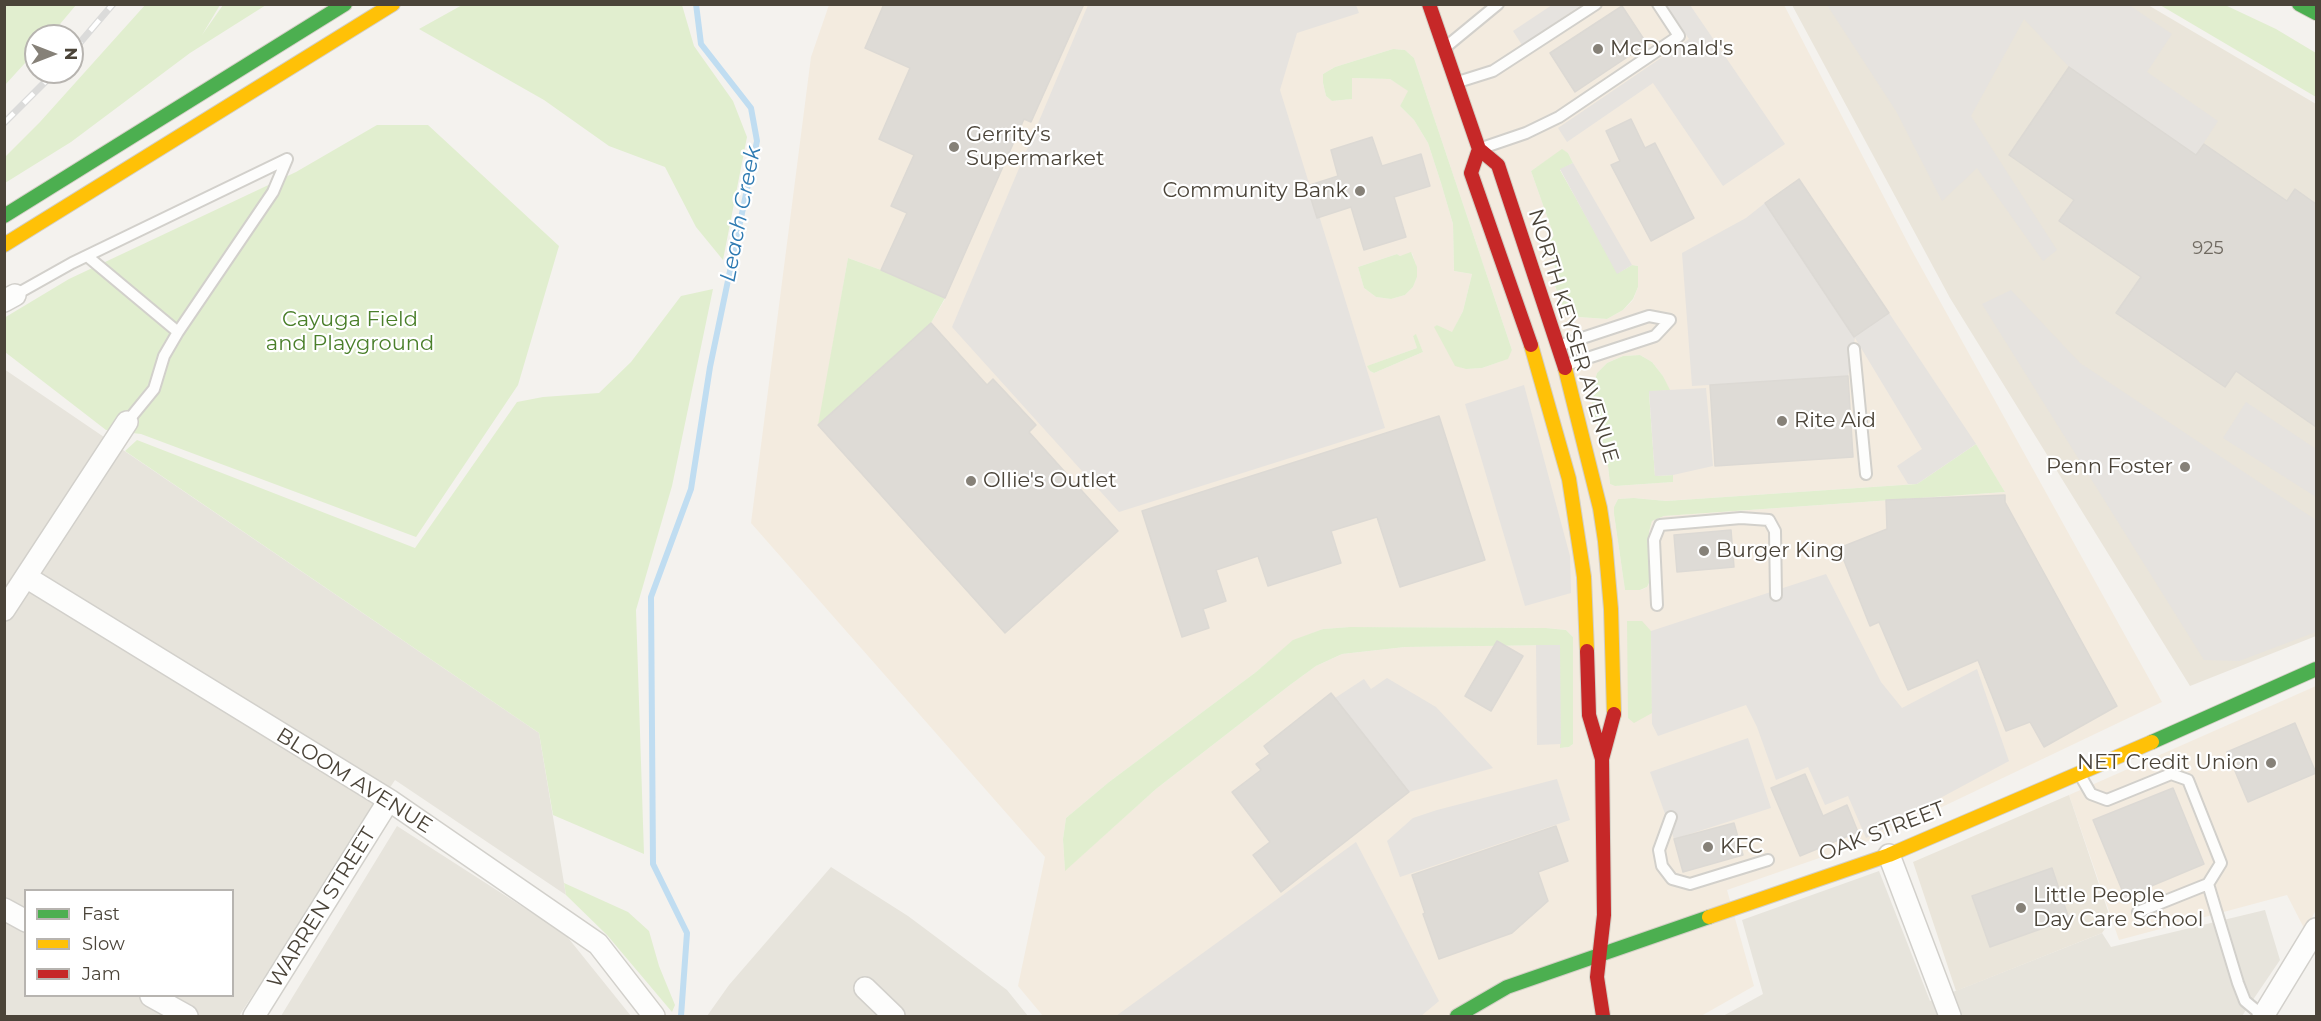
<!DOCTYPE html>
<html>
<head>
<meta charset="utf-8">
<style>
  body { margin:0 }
  #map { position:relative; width:2321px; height:1021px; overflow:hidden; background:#f4f2ee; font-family:Montserrat,sans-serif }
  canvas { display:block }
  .frame { position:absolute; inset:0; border:6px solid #4b4439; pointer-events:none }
  .legend { position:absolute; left:24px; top:889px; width:210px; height:108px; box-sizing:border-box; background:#fff; border:2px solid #b7b4b0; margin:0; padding:8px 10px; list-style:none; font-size:18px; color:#4b4439 }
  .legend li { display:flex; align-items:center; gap:12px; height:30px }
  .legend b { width:30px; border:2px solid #b7b4b0 }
  .north { position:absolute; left:24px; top:24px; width:60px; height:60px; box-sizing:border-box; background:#fff; border:2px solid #b7b4b0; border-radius:50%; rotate:90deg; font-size:16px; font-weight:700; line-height:24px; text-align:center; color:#4b4439 }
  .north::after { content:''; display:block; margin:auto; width:21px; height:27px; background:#868178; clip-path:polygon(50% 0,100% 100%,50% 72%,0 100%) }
</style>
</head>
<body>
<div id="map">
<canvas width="2321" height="1021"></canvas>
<div class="frame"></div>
<ul class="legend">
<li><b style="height:8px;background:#4caf50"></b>Fast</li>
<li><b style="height:8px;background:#ffc107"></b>Slow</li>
<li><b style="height:8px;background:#c62828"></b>Jam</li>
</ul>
<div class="north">N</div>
</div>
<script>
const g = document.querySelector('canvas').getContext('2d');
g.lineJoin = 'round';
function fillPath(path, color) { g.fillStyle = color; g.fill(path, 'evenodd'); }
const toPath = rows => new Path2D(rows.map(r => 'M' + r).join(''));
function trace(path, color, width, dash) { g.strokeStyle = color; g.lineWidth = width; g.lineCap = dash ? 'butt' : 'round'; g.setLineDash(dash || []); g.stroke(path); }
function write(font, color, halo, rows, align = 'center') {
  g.font = font + ' Montserrat,sans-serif'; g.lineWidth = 4.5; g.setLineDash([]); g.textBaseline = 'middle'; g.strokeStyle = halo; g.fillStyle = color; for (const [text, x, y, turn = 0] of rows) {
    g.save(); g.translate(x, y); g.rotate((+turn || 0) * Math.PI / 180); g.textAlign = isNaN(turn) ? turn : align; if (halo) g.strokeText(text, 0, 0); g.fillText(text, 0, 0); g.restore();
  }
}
fillPath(toPath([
  [4,369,539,733,566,895,395,780,239,1016,5,1016],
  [26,890,232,890,232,996,26,996],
  [397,826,565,934,631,1016,281,1016],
  [831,867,908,916,1007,990,1028,1016,707,1016,729,985],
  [1879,871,1930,1001,2102,933,2111,947,2265,910,2280,960,2242,1016,1723,1016,1763,994,1742,920]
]), '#e7e4dc');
fillPath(toPath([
  [829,5,1784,5,1911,249,2162,702,1877,838,1727,890,1754,986,1701,1016,1043,1016,1018,986,1045,857,751,523,811,57],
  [1393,49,1405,50,1414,58,1512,350,1507,359,1482,368,1466,369,1455,365,1435,327,1437,325,1452,333,1463,311,1472,274,1454,271,1453,224,1441,183,1428,143,1414,120,1400,106,1409,91,1390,79,1352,78,1351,99,1332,101,1326,96,1323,83,1323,74,1335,67],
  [1562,150,1568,153,1573,163,1560,169,1617,274,1632,265,1638,266,1638,287,1633,300,1623,310,1607,319,1578,317,1563,307,1555,287,1559,284,1548,239,1554,236,1531,171],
  [1412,253,1417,268,1417,277,1413,287,1405,295,1391,299,1376,297,1364,288,1358,267,1397,254,1400,256],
  [848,258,881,270,945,299,931,323,819,425],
  [1416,335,1423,352,1374,373,1370,371,1368,366,1417,348,1413,336],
  [1640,355,1652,362,1663,376,1669,390,1649,391,1655,476,1673,475,1672,482,1615,486,1610,484,1608,466,1592,405,1592,390,1597,373,1607,363,1623,356],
  [1976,444,2005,492,1664,516,1652,521,1649,532,1651,579,1647,587,1641,590,1625,590,1614,514,1614,507,1618,499,1634,498,1666,501,1917,484],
  [1350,627,1546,628,1566,630,1573,637,1573,744,1569,747,1561,748,1560,645,1405,647,1342,654,1316,666,1290,685,1156,789,1065,870,1063,839,1066,818,1109,782,1256,672,1293,641,1323,629],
  [2316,686,2316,910,2305,930,2287,895,2119,940,2069,795]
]), '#f3ebdf');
fillPath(toPath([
  [1792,5,2148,5,2316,104,2316,636,2190,686,1950,298],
  [2069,795,2111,920,2102,933,1956,991,1913,862]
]), '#eae5da');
fillPath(toPath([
  [5,4,76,5,50,36,36,36,36,51,5,85],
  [146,4,220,5,202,35,223,5,266,5,190,53,71,142,5,183,5,157,40,122],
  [464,4,682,5,694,46,733,101,747,137,723,260,696,227,665,167,609,146,544,100,419,29],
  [2160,5,2225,5,2276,29,2316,53,2316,97],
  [1393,49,1405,50,1414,58,1512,350,1508,359,1482,368,1466,369,1455,366,1434,327,1437,325,1452,332,1463,311,1472,274,1454,271,1453,224,1441,183,1428,143,1414,120,1400,106,1408,91,1390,79,1352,78,1352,99,1332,101,1326,96,1323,83,1323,74,1335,67],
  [377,125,428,125,559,246,518,385,416,537,141,434,106,430,5,352,4,318,69,279,296,172],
  [1562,149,1568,153,1573,163,1560,170,1618,273,1632,265,1638,266,1638,287,1633,299,1623,310,1607,319,1578,317,1563,307,1555,286,1559,284,1548,239,1554,236,1531,171],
  [1411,252,1417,267,1417,277,1413,287,1405,295,1391,299,1376,297,1364,288,1358,267,1397,254,1400,256],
  [848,258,881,270,945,298,931,323,818,425],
  [713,289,672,486,636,610,644,854,553,815,539,733,125,451,137,440,415,548,517,402,543,397,599,393,631,362,681,296],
  [1416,334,1423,352,1374,373,1370,371,1367,366,1417,348,1413,336],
  [1640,355,1652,362,1663,376,1670,390,1649,392,1655,476,1673,475,1673,482,1615,486,1610,484,1608,466,1592,405,1592,390,1597,373,1607,363,1623,356],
  [1976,444,2005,492,1664,516,1652,521,1649,532,1651,579,1647,587,1640,590,1625,590,1614,514,1614,507,1618,499,1634,498,1666,501,1917,484],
  [1627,621,1642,621,1651,631,1652,713,1634,723,1628,718],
  [1350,627,1546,628,1566,630,1573,637,1573,744,1569,747,1560,748,1560,645,1405,647,1342,654,1316,666,1290,685,1156,789,1065,871,1063,839,1066,818,1109,782,1256,672,1293,640,1323,629],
  [564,883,628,912,649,931,659,966,675,1005,672,1012,607,935,566,895]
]), '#e1eecf');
fillPath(toPath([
  [1088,5,1356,5,1359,13,1297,33,1280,90,1385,428,1119,512,952,327],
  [1552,5,1581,5,1522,45,1513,31],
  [1666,5,1690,5,1785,144,1723,186,1653,83,1567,142,1558,128,1689,39],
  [1827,5,2129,5,2172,34,2147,72,2218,121,2196,155,2069,67,2024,19,1971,116,2057,250,2043,261,1977,168,1942,201,1896,111],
  [1573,163,1632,265,1617,274,1560,169],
  [1765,203,1854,336,1889,313,1976,444,1917,484,1908,484,1897,466,1922,449,1855,338,1848,377,1692,386,1682,253,1746,218],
  [2011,290,2080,363,2316,520,2316,632,2239,661,2204,660,1982,304],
  [1524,385,1570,556,1571,593,1525,606,1465,404],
  [1706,388,1713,466,1673,475,1655,476,1649,391],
  [2246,402,2316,449,2316,497,2223,438],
  [1826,574,1881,682,1902,708,1977,669,2009,761,1866,838,1848,796,1825,805,1808,767,1776,780,1757,727,1746,705,1658,736,1652,724,1651,631],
  [1536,645,1560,645,1561,744,1537,745],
  [1387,678,1436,707,1493,768,1409,792,1335,698,1364,679,1371,689],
  [1748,738,1771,808,1674,839,1650,772],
  [1557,779,1570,820,1400,877,1387,841,1413,818,1437,810],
  [1356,842,1439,1001,1421,1016,1116,1016]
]), '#e6e3df');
trace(toPath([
  [681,1016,687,933,653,864,651,597,691,489,710,367,757,141,751,108,701,44,696,4]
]), '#c0ddf1', 6);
const building = toPath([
  [884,4,1084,4,1031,122,1024,119,945,298,881,270,907,213,891,206,914,155,879,139,910,68,865,48,884,4],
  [1622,6,1647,44,1575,92,1550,53,1622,6],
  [2069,67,2196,155,2204,144,2287,201,2295,189,2316,204,2316,427,2236,371,2225,387,2116,313,2141,277,2059,221,2074,200,2009,155,2069,67],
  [1631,119,1645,148,1655,143,1694,218,1651,241,1611,165,1620,161,1606,131,1631,119],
  [1372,137,1382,166,1421,154,1430,186,1394,197,1406,237,1364,250,1351,207,1317,218,1307,186,1338,176,1331,150,1372,137],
  [1799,179,1889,313,1854,337,1765,203,1799,179],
  [931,323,987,385,993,379,1036,425,1029,432,1118,531,1005,633,818,425,931,323],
  [1848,376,1853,457,1715,466,1710,385,1848,376],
  [1439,416,1485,560,1400,587,1377,517,1331,531,1341,563,1268,586,1258,556,1216,570,1226,601,1203,609,1209,628,1182,637,1142,511,1439,416],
  [2005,495,2005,502,2117,706,2044,747,2030,722,2006,731,1978,660,1908,690,1879,622,1870,626,1839,548,1887,529,1886,500,2005,495],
  [1731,530,1734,567,1677,572,1674,535,1731,530],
  [1497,641,1523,656,1491,711,1465,696,1497,641],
  [1331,693,1409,792,1281,892,1253,855,1270,842,1232,792,1261,770,1256,764,1270,754,1264,746,1331,693],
  [2295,723,2316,773,2248,802,2227,752,2295,723],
  [1805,774,1823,816,1847,805,1858,832,1800,856,1771,788,1805,774],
  [2173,788,2204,864,2125,897,2093,820,2173,788],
  [1734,823,1743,855,1683,872,1674,839,1734,823],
  [1556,826,1568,861,1538,872,1548,901,1512,933,1439,959,1423,914,1425,913,1412,875,1556,826],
  [2052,868,2069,919,1990,947,1972,896,2052,868]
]);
fillPath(building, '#dedbd6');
trace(building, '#dcd9d4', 1.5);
const lane = toPath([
  [1447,46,1498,4],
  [1458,82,1493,71,1596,4],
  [1482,148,1526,133,1559,117,1679,36,1658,4],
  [87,256,178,332],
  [15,295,72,263,287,159],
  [1558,346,1649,316,1670,320],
  [1854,349,1866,474],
  [1566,365,1655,336,1670,320],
  [127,422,154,389,164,356,178,332,273,192,287,159],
  [1657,605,1654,540,1660,525,1741,518,1769,520,1775,531,1776,595],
  [2080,775,2091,794,2107,800,2171,774,2188,780,2221,863,2208,884,2238,983,2245,1001,2263,1016],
  [1671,817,1659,850,1662,866,1672,879,1690,884,1768,860],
  [2138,912,2208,884]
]);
const street = toPath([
  [4,301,15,295],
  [26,577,389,800,598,944,654,1016],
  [4,610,127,422],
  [1889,855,1950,1016],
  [4,909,26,921],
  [865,988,894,1016],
  [151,996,187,1016],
  [254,1016,389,800],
  [2263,1016,2316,929]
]);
const fast = toPath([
  [2299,4,2316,13],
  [4,216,345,4],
  [2152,742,2316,669],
  [1457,1016,1507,987,1709,917]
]);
const slow = toPath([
  [4,245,393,4],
  [1531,345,1569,479,1584,577,1587,651],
  [1565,368,1600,508,1605,541,1611,609,1614,714],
  [1709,917,1889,855,2152,742]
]);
const jam = toPath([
  [1429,4,1479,149,1498,165,1565,368],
  [1479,149,1471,173,1531,345],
  [1587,651,1589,715,1602,759],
  [1603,1016,1597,977,1604,915,1602,759,1614,714]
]);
trace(lane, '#d2d0cb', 14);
trace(street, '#d2d0cb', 24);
trace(fast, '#d3cfc5', 16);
trace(slow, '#d3cfc5', 16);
trace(jam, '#d3cfc5', 16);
trace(lane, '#fdfdfc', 10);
trace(street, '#fdfdfc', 21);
trace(fast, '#4caf50', 14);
trace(slow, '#ffc107', 14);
trace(jam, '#c62828', 14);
const rail = toPath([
  [72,52,113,4],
  [4,123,55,72]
]);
trace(rail, '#dbdbda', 7);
trace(rail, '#fff', 4.5, [14]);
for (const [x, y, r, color] of [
  [1598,49,6,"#868178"],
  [954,147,6,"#868178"],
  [1360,191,6,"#868178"],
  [1782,421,6,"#868178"],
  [2185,467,6,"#868178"],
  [971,481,6,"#868178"],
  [1704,551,6,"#868178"],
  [2271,763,6,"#868178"],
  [1708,847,6,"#868178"],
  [2021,908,6,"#868178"]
]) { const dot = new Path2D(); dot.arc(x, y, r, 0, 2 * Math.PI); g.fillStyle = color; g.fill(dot); trace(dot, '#fff', 2); }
write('18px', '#706a61', null, [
  ["925",2208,249]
]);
write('21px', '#4b4439', '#fff', [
  ["McDonald's",1610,49],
  ["Gerrity's",966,135],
  ["Supermarket",966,159],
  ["Community Bank",1348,191,"right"],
  ["Rite Aid",1794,421],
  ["Penn Foster",2173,467,"right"],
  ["Ollie's Outlet",983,481],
  ["Burger King",1716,551],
  ["NET Credit Union",2259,763,"right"],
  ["KFC",1720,847],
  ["Little People",2033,896],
  ["Day Care School",2033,920]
], 'left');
write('21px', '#4a7f2a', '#fff', [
  ["Cayuga Field",350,320],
  ["and Playground",350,344]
]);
write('21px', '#4b4439', '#fff', [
  ["NORTH KEYSER AVENUE",1573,336,73],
  ["BLOOM AVENUE",354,781,32],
  ["OAK STREET",1882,832,-21],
  ["WARREN STREET",322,908,-58]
]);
write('italic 22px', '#2e7ab2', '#fff', [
  ["Leach Creek",741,214,-79]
]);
</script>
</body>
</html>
